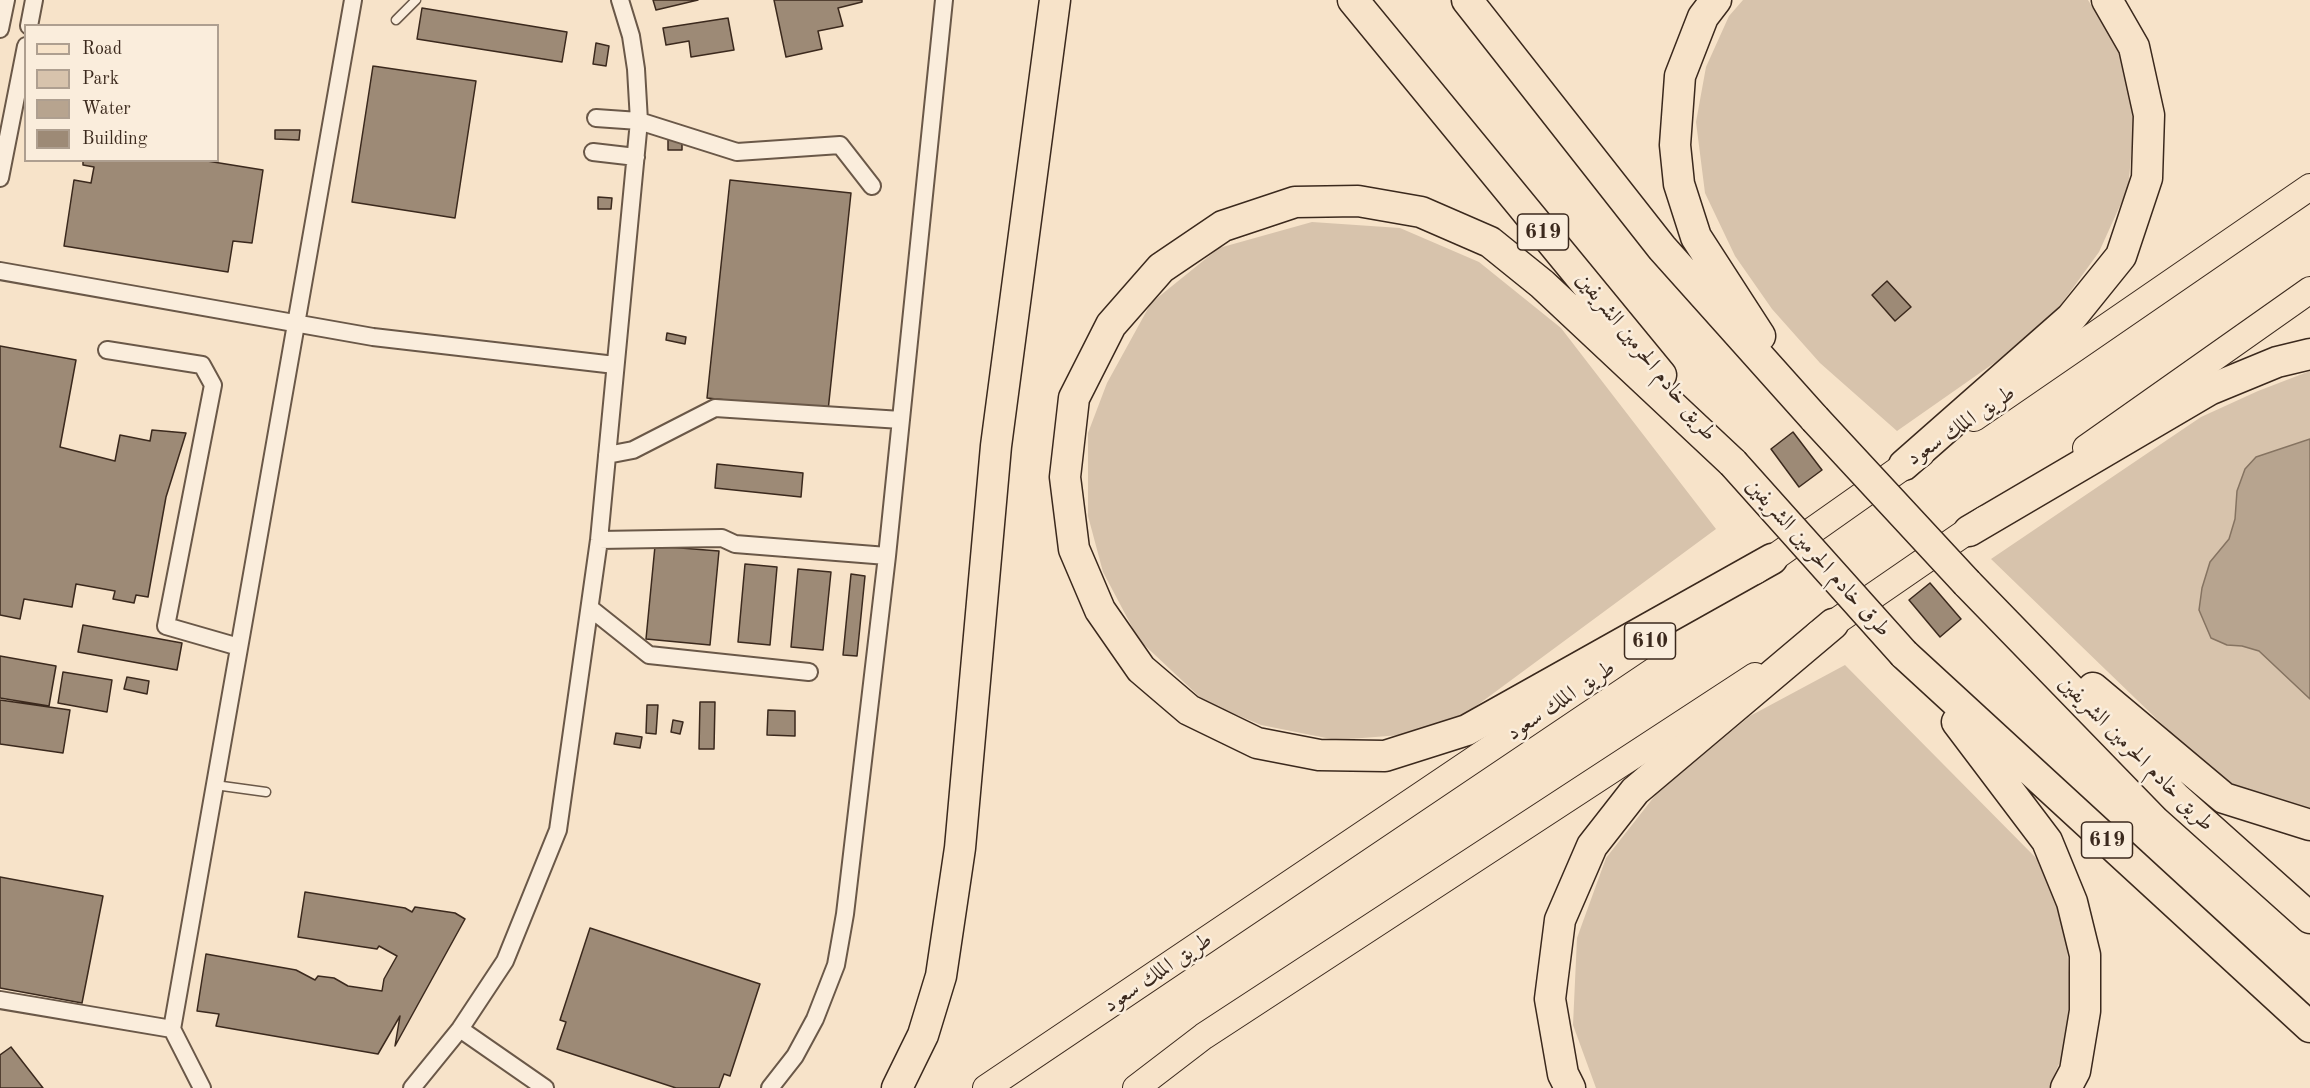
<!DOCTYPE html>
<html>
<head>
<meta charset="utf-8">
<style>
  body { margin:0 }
  #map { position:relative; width:2310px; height:1088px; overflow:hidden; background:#f7e3c9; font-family:"Old Standard TT",serif }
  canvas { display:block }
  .legend { position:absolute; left:24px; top:24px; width:195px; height:138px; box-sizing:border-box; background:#faeddc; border:2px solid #ae9f90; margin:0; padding:8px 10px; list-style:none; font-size:18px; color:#3b291d }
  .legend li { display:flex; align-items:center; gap:12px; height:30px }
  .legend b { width:30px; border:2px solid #ae9f90 }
</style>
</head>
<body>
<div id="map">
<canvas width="2310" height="1088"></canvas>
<ul class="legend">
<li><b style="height:8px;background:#f7e3c9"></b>Road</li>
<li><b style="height:16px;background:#d7c3ac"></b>Park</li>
<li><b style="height:16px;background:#b7a48f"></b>Water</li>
<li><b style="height:16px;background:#9d8a76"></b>Building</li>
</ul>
</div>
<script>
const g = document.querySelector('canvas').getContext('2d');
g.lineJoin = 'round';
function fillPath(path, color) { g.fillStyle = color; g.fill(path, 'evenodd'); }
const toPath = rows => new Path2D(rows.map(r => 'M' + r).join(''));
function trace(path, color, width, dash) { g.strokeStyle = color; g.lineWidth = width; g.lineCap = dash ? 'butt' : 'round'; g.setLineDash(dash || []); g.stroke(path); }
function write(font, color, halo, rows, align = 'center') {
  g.font = font + ' "Old Standard TT",Amiri,serif'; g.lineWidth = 5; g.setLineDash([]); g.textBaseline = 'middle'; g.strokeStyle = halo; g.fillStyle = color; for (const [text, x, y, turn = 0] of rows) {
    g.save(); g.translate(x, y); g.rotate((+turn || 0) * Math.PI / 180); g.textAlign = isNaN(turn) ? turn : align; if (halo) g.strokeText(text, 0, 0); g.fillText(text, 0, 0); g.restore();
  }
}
fillPath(toPath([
  [1743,0,2088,0,2118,48,2135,117,2128,188,2099,252,2057,310,1997,361,1897,431,1820,363,1772,309,1735,256,1705,193,1696,122,1706,67,1729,16],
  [1312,222,1400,228,1479,262,1561,328,1716,529,1468,712,1414,734,1336,740,1261,725,1204,701,1139,640,1103,572,1088,516,1088,433,1107,383,1151,303,1219,248],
  [2310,371,2310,808,2306,808,2223,783,1991,559,2201,417,2258,391],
  [1845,665,2041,863,2065,923,2072,1010,2063,1054,2049,1088,1596,1088,1573,1025,1577,938,1606,858,1657,793,1750,716]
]), '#d7c3ac');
const water = toPath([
  [2310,439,2310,699,2259,651,2242,646,2227,645,2211,638,2199,610,2202,588,2210,562,2229,539,2235,519,2237,491,2245,469,2256,457,2310,439]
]);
fillPath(water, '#b7a48f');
trace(water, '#857361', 1.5);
const building = toPath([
  [653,0,698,0,656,10,653,0],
  [774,0,862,0,862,2,838,8,843,26,818,31,822,49,786,57,774,0],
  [422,8,567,32,562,62,417,39,422,8],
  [728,18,734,50,691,57,689,41,666,45,663,28,728,18],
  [596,43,609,46,606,66,593,64,596,43],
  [373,66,476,81,455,218,352,202,373,66],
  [275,130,300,130,299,140,275,139,275,130],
  [668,140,682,140,682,150,668,150,668,140],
  [83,160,201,160,263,170,252,243,233,241,228,272,64,246,74,180,91,183,94,167,83,165,83,160],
  [730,180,851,193,828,411,707,398,730,180],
  [598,197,612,198,611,209,598,209,598,197],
  [1887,281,1911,307,1895,321,1872,295,1887,281],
  [667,333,686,337,685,344,666,340,667,333],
  [0,346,76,360,60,447,115,461,120,435,150,441,152,430,186,433,166,497,148,597,136,595,134,603,113,599,115,591,76,584,72,607,24,599,20,619,0,615,0,346],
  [1793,432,1822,470,1799,487,1771,449,1793,432],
  [717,464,803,473,801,497,715,488,717,464],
  [655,546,719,551,710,645,646,639,655,546],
  [745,564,777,567,770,645,738,642,745,564],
  [798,569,831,572,823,650,791,647,798,569],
  [851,574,865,576,857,656,843,655,851,574],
  [1930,583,1961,619,1940,637,1909,600,1930,583],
  [83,625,182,643,177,670,78,652,83,625],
  [0,656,56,666,49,706,0,698,0,656],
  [63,672,112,680,107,712,58,703,63,672],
  [127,677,149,681,147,694,124,689,127,677],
  [0,700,70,710,63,753,0,744,0,700],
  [700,702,715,702,714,749,699,749,700,702],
  [647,705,658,705,656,734,646,733,647,705],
  [768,710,795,711,795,736,767,735,768,710],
  [673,720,683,722,680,734,671,732,673,720],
  [616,733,642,737,640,748,614,744,616,733],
  [0,877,103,896,82,1003,0,988,0,877],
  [305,892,405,908,412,912,415,907,455,913,465,919,395,1046,400,1016,378,1054,216,1026,219,1014,197,1011,206,954,296,970,315,980,318,976,334,978,348,986,382,991,384,979,397,956,379,946,377,949,298,937,305,892],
  [590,928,760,984,730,1076,724,1074,719,1088,676,1088,557,1049,566,1022,560,1020,590,928],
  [11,1047,43,1088,0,1088,0,1055,11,1047]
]);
fillPath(building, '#9d8a76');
trace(building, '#3b291d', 1.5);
const service = toPath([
  [396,20,416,0],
  [215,785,266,792]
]);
const minor = toPath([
  [29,26,34,0],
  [0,29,6,0],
  [596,118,639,121,737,152,840,145,872,186],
  [593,152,636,157],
  [0,178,26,46],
  [0,271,373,337,615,365],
  [107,350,202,365,213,385,166,626,239,647],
  [607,455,633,450,715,408,901,420],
  [599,540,722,538,735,544,887,556],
  [590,608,649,655,809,672],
  [0,1000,172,1029],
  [460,1029,545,1088],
  [202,1088,172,1029,353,0],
  [412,1088,460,1029,505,961,558,830,599,540,639,121,636,69,631,36,620,0],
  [770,1088,795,1056,815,1019,836,965,845,914,887,556,944,0]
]);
const primary = toPath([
  [1974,418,2310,187],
  [2086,448,2310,290],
  [1755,571,1921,454],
  [1818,634,1985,519],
  [986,1088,1647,643],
  [1136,1088,1204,1036,1755,676]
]);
const motorway = toPath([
  [1353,0,1661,375],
  [1467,0,1662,248,1815,419],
  [1716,0,1703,17,1680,76,1675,145,1679,184,1696,237,1760,336],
  [1733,463,1542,284,1490,242,1421,212,1358,201,1295,202,1223,226,1161,268,1111,325,1074,398,1065,477,1074,549,1100,610,1141,669,1189,710,1257,743,1319,755,1385,756,1467,730,1772,559],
  [1904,465,2071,318,2121,256,2147,178,2149,115,2134,47,2107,0],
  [1969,531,2209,390,2277,362,2310,354],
  [1967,583,2176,798,2310,918],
  [1904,654,2310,1027],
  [2093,688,2224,798,2310,825],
  [1957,722,2047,841,2072,902,2085,955,2085,1011,2075,1071,2066,1088],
  [897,1088,923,1035,941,976,960,848,996,446,1055,0],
  [1570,1088,1563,1074,1550,999,1560,920,1592,846,1635,791,1833,624]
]);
trace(service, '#6a5848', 11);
trace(minor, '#6a5848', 20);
trace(primary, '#3b291d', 28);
trace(motorway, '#3b291d', 33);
trace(service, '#faeddc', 8);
trace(minor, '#faeddc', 16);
trace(primary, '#f7e3c9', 26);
trace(motorway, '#f7e3c9', 30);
const motorwayBridge = toPath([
  [1815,419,1967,583],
  [1733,463,1904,654]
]);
trace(motorwayBridge, '#3b291d', 33, []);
trace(motorwayBridge, '#f7e3c9', 30);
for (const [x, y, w] of [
  [1543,232,51],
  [1650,641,51],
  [2107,840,51]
]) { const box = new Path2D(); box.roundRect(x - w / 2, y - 18, w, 36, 4.5); g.fillStyle = '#faeddc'; g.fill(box); trace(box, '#3b291d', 1.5); }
write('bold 21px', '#3b291d', null, [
  ["619",1543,232],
  ["610",1650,641],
  ["619",2107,840]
]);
write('22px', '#3b291d', '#faeddc', [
  ["طريق خادم الحرمين الشريفين",1646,357,51],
  ["طريق الملك سعود",1961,426,-34],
  ["طرق خادم الحرمين الشريفين",1818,558,48],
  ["طريق الملك سعود",1561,701,-34],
  ["طريق خادم الحرمين الشريفين",2136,754,45],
  ["طريق الملك سعود",1158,973,-34]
]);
</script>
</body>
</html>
